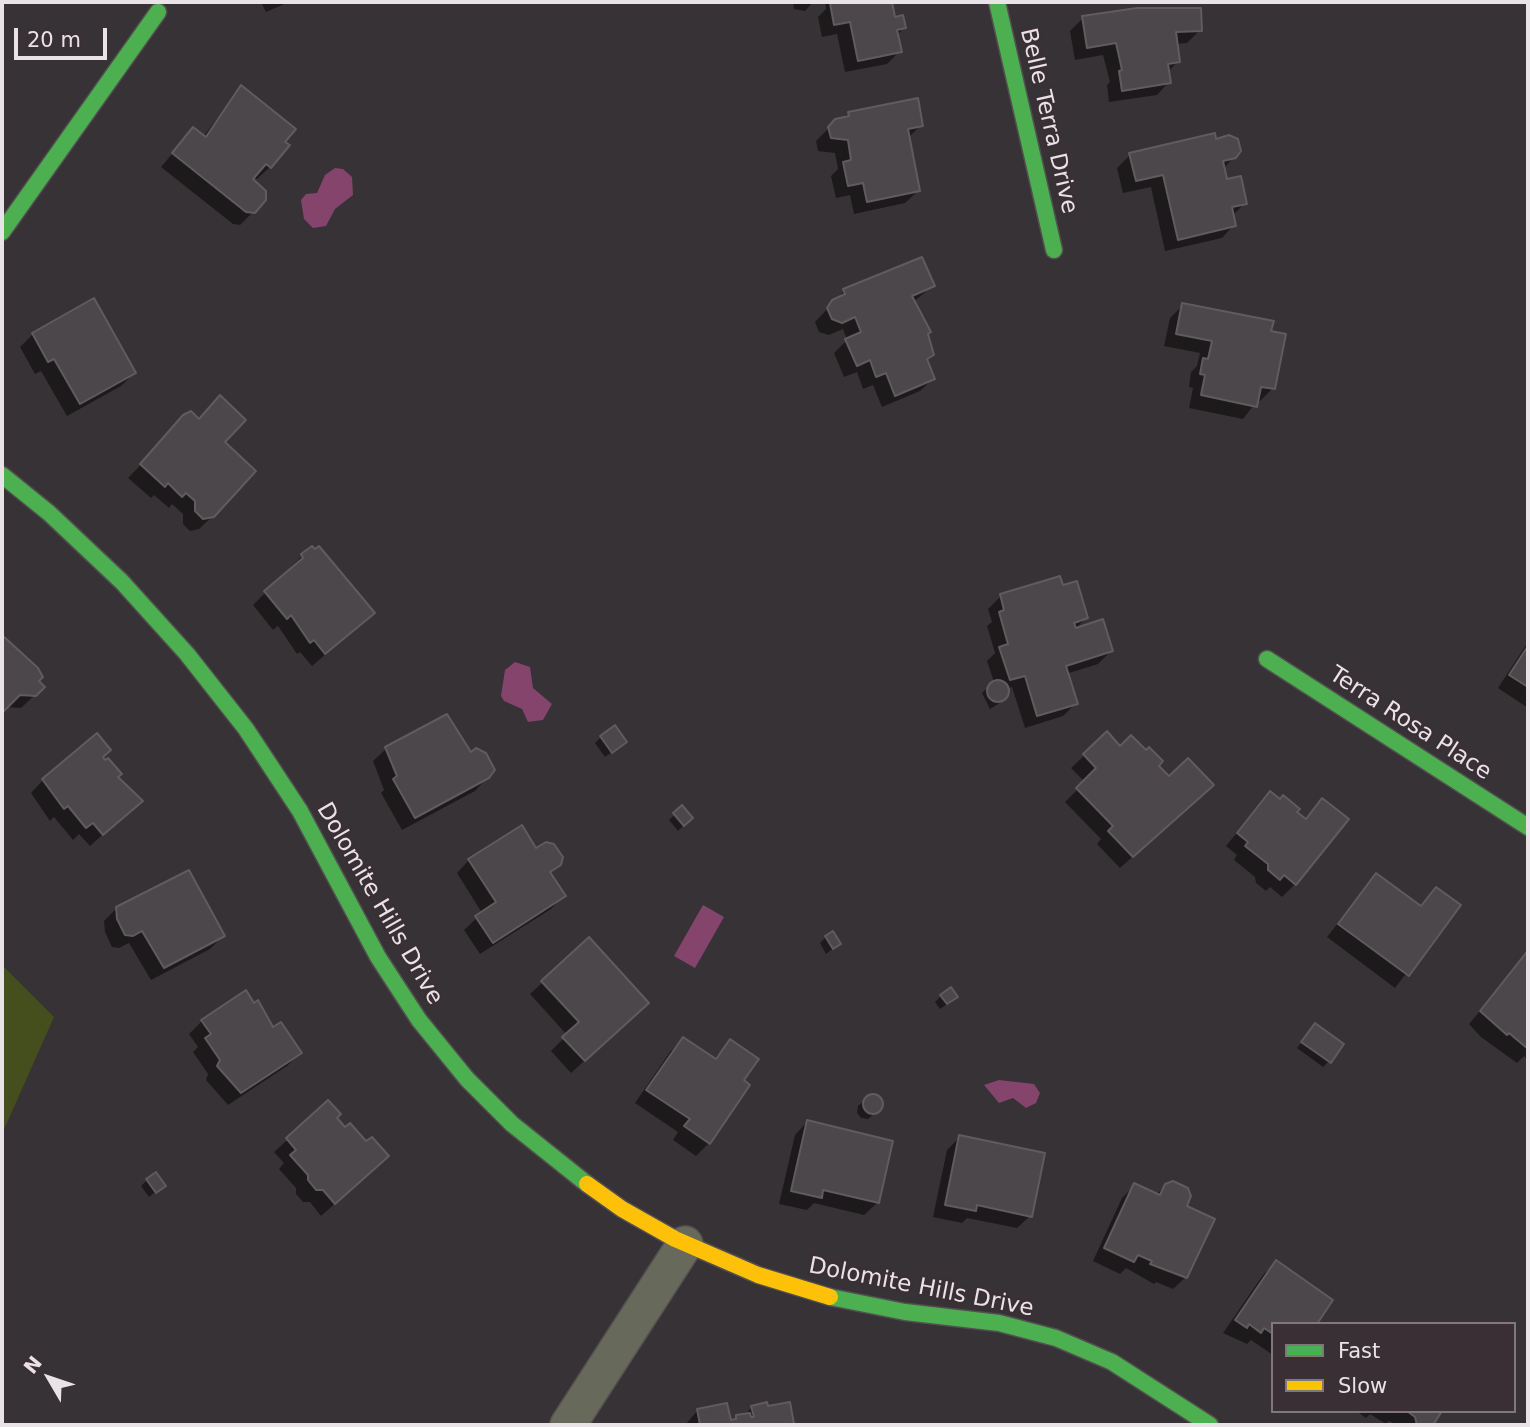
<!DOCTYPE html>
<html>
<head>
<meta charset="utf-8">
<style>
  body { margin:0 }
  #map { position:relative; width:1530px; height:1427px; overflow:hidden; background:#373235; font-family:"DejaVu Sans",sans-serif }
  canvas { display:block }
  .frame { position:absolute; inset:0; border:4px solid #e9e2e6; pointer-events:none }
  .legend { position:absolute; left:1271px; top:1322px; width:245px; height:91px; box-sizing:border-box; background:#3a2f35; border:2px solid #80777c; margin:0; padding:9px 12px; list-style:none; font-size:21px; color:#e9e2e6 }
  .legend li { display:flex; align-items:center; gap:14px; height:35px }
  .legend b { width:35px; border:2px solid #80777c }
  .north { position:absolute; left:14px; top:1343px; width:70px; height:70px; -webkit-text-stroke:5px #3a2f35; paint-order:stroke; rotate:309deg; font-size:19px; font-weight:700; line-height:28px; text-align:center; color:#e9e2e6 }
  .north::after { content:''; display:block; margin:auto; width:24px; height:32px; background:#e9e2e6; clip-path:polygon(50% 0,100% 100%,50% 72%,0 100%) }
  .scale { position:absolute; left:14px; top:28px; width:93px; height:32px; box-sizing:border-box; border:4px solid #e9e2e6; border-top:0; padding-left:9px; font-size:21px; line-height:24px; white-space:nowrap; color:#e9e2e6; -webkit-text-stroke:5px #3a2f35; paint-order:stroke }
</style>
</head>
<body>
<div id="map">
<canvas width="1530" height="1427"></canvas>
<div class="frame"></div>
<ul class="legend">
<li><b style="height:9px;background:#4caf50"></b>Fast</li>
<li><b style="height:9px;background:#ffc107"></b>Slow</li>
</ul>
<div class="north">N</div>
<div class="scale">20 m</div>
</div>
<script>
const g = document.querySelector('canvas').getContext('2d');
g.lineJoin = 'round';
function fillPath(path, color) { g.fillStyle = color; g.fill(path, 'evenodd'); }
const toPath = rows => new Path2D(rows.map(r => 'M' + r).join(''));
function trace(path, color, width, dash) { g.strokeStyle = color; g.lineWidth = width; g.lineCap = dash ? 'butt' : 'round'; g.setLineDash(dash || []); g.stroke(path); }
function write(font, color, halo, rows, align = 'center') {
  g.font = font + ' "DejaVu Sans",sans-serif'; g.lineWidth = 5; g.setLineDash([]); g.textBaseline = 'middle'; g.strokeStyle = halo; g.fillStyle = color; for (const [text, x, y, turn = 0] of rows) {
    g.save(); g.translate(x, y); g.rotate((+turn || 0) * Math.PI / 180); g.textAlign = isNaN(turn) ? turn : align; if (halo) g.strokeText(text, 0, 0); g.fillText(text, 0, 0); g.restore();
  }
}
fillPath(toPath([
  [2,965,54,1017,2,1134]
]), '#454e1d');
fillPath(toPath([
  [335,168,343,169,352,177,353,195,335,209,326,226,313,228,304,219,301,200,306,194,317,193,325,175],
  [515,662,530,667,533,688,552,704,543,720,528,722,522,709,504,701,501,696,505,670],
  [703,905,724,917,695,968,674,956],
  [999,1080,1034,1084,1040,1093,1036,1103,1026,1108,1013,1098,999,1103,984,1085]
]), '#84446c');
fillPath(toPath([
  [261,2,289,2,266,12],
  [793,2,813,2,805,11,794,9],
  [825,2,890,2,893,19,904,28,897,35,900,51,887,64,845,72,837,34,822,37,818,17,826,9],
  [1083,18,1200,30,1187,43,1176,44,1178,61,1168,72,1169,82,1157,95,1109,102,1107,85,1110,82,1103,55,1075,60,1070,31],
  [241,88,283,142,270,167,257,179,253,177,251,180,254,211,240,225,233,224,161,167,193,129,203,137],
  [849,114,921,125,908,138,918,191,905,203,854,214,850,195,836,198,831,176,838,169,835,153,818,151,816,141,836,121],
  [1214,141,1234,157,1223,169,1225,181,1245,203,1232,216,1234,225,1222,238,1165,251,1151,187,1123,193,1117,168,1130,155],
  [933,286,913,302,932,354,925,361,933,379,920,391,882,407,873,385,863,389,857,372,844,377,834,353,847,340,843,329,829,335,819,332,815,322,844,291],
  [1183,305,1269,332,1273,388,1260,401,1257,401,1243,419,1189,408,1193,388,1189,387,1191,372,1197,366,1200,353,1164,346,1170,318],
  [33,334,134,373,121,386,67,416,41,371,35,374,20,347],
  [198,420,223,442,213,516,199,529,190,531,183,524,183,514,172,504,169,508,154,495,151,498,128,478,164,441],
  [302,556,360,625,312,666,300,652,297,654,278,626,273,630,253,605],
  [1062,587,1086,618,1074,630,1111,651,1098,664,1066,674,1076,703,1063,716,1025,728,1012,687,1006,689,1007,694,1003,701,990,709,982,693,994,682,987,661,995,653,987,626,992,622,988,609,1001,596],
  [2,637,36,669,36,681,43,687,21,708,6,707,2,710],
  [1528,642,1528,708,1498,688],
  [1107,734,1120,748,1156,766,1169,778,1199,797,1120,868,1097,844,1101,839,1065,802,1085,782,1071,768],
  [601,737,619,747,605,757,595,743],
  [386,749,488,777,475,791,402,830,381,793,384,790,373,761],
  [101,758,140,801,90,846,79,834,73,840,54,817,50,821,31,793,43,780],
  [1270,793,1304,820,1322,800,1295,884,1282,897,1270,887,1266,891,1256,883,1255,877,1234,860,1237,855,1226,846],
  [682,808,691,818,678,831,669,820],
  [536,850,560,864,549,874,563,896,551,909,480,954,464,930,482,913,457,873,469,860],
  [1376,875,1419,907,1436,889,1458,905,1395,988,1327,937],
  [117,908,223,936,210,949,151,980,129,943,119,948,112,947,105,932,104,921],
  [826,937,839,944,826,954,820,943],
  [1526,956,1528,1060,1524,1056,1517,1063,1481,1037,1469,1024],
  [543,982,634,1015,571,1073,551,1051,567,1035,530,994],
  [941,996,950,1002,940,1009,935,1002],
  [202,1021,272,1029,300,1053,287,1066,228,1105,206,1080,208,1074,193,1052,198,1047,189,1034],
  [1315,1025,1329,1061,1323,1067,1297,1048],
  [683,1039,713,1060,730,1041,742,1081,709,1143,696,1156,673,1140,678,1132,635,1103,670,1052],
  [871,1095,877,1096,881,1101,880,1108,868,1119,861,1118,857,1113,858,1106],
  [328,1103,335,1118,374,1169,321,1216,310,1202,303,1202,296,1194,296,1188,279,1169,284,1163,274,1152],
  [807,1122,877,1203,864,1215,814,1203,807,1210,779,1204,795,1135],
  [960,1137,1030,1216,1017,1228,967,1218,962,1223,933,1217,947,1150],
  [147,1180,163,1186,149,1197,141,1186],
  [1135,1185,1156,1195,1166,1185,1186,1277,1173,1289,1156,1282,1154,1284,1126,1268,1120,1274,1093,1261,1122,1198],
  [1276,1262,1273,1324,1273,1355,1251,1340,1247,1344,1223,1333,1263,1275],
  [788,1404,792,1425,685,1425,698,1410,729,1422,744,1416,752,1407],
  [1356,1411,1440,1411,1431,1425,1396,1425,1389,1421,1386,1424,1370,1414,1366,1418]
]), '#0007');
const building = toPath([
  [892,2,895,17,903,15,906,28,897,30,902,52,858,61,850,22,834,25,830,3,892,2],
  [1137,8,1201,8,1202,31,1176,32,1180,62,1168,64,1171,83,1122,91,1119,71,1122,70,1116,43,1087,48,1082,16,1137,8],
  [241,85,296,129,285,142,290,145,271,168,266,164,253,179,266,191,266,200,255,213,246,212,172,153,193,127,206,137,241,85],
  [918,98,923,126,908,129,920,191,867,202,863,183,848,186,843,162,851,160,848,140,831,138,828,127,835,119,849,116,848,112,918,98],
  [1215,133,1216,139,1229,135,1238,139,1241,151,1236,158,1223,161,1227,179,1241,176,1247,204,1232,207,1236,226,1178,240,1163,175,1136,181,1129,153,1215,133],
  [922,257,935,286,912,296,931,332,928,334,934,355,927,359,935,379,895,396,886,373,876,377,870,360,857,366,845,339,861,332,855,317,842,323,832,319,827,308,832,300,845,294,843,289,922,257],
  [94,298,136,373,80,404,54,359,48,362,32,333,94,298],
  [1182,303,1274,321,1271,331,1286,334,1275,389,1261,387,1257,407,1201,395,1205,375,1200,374,1203,358,1208,359,1212,341,1176,334,1182,303],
  [220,395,246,420,225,442,256,471,214,517,203,519,195,511,195,501,186,493,182,497,168,483,165,487,140,464,183,415,191,411,199,419,220,395],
  [312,546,315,549,319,546,375,613,325,654,314,640,310,643,291,615,287,619,264,591,303,558,301,554,312,546],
  [1060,576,1063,585,1077,581,1088,618,1074,623,1076,628,1103,619,1113,651,1066,666,1078,704,1037,716,1025,676,1010,680,999,647,1008,644,999,612,1004,610,1000,594,1060,576],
  [2,635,38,668,43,677,39,681,45,687,36,696,20,695,2,713,2,635],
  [1528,646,1528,687,1509,675,1528,646],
  '987 691a11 11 0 1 1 22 0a11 11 0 1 1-22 0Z',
  [447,714,471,752,476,748,486,753,495,770,489,778,415,818,393,779,397,776,385,747,447,714],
  [615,725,627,742,612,753,600,736,615,725],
  [1107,731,1120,746,1131,735,1146,750,1149,747,1163,761,1159,766,1169,776,1188,758,1214,785,1133,857,1108,831,1113,826,1076,788,1096,768,1083,754,1107,731],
  [97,733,111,750,103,757,105,760,108,758,122,774,118,777,143,801,103,835,93,823,86,828,68,806,64,809,42,779,97,733],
  [1270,791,1280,799,1283,795,1300,809,1297,812,1306,819,1322,798,1349,819,1296,885,1284,875,1280,880,1268,870,1268,864,1245,846,1248,842,1237,833,1270,791],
  [682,805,693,818,684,826,673,813,682,805],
  [522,825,536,848,546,842,554,844,563,857,561,865,550,872,566,896,493,943,475,916,496,902,468,859,522,825],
  [189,870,225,936,164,968,142,931,133,936,125,935,117,919,116,907,189,870],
  [1376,873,1421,906,1436,887,1461,905,1409,976,1338,924,1376,873],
  [833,931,841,944,833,949,825,936,833,931],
  [589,937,649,1003,585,1061,562,1037,579,1022,541,981,589,937],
  [1526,953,1528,955,1528,1049,1509,1033,1507,1035,1480,1011,1526,953],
  [951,987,958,997,947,1004,940,995,951,987],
  [246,990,254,1003,258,1000,273,1027,281,1022,302,1053,241,1093,217,1066,220,1060,205,1038,211,1034,201,1020,246,990],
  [1315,1023,1344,1044,1331,1063,1301,1042,1315,1023],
  [683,1037,716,1059,730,1039,759,1059,744,1080,750,1085,710,1144,684,1126,690,1119,646,1090,683,1037],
  '863 1104a10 10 0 1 1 20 0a10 10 0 1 1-20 0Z',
  [328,1100,341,1114,337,1118,345,1127,350,1123,366,1141,372,1137,389,1156,335,1204,323,1190,316,1190,308,1180,308,1175,290,1155,296,1150,286,1138,328,1100],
  [807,1120,893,1141,879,1203,823,1190,822,1198,791,1191,807,1120],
  [959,1135,1045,1153,1032,1217,977,1205,976,1211,945,1205,959,1135],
  [156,1172,166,1186,156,1193,146,1179,156,1172],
  [1173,1181,1188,1188,1191,1196,1187,1206,1215,1219,1187,1278,1150,1264,1152,1261,1138,1255,1134,1262,1104,1248,1134,1183,1160,1195,1165,1184,1173,1181],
  [1276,1260,1333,1300,1317,1324,1273,1324,1273,1334,1264,1328,1261,1333,1249,1324,1247,1328,1235,1320,1276,1260],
  [767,1402,768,1406,790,1402,794,1424,800,1425,700,1425,697,1409,727,1403,731,1420,736,1419,736,1415,750,1413,751,1417,754,1417,751,1406,767,1402],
  [1407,1411,1442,1411,1433,1425,1417,1425,1415,1417,1407,1411]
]);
fillPath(building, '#4c474a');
trace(building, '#605b5e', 2);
const street = toPath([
  [568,1425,685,1244]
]);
const fast = toPath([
  [997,2,1054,250],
  [2,232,158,12],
  [2,475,49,513,122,582,187,654,246,729,300,811,378,957,419,1020,467,1079,512,1124,587,1184],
  [1267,659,1528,827],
  [830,1297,905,1312,999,1323,1056,1338,1112,1362,1210,1425]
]);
const slow = toPath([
  [587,1184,622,1209,675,1239,758,1275,830,1297]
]);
trace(street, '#534f51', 38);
trace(fast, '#534f51', 19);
trace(slow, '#534f51', 19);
trace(street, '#676a5a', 35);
trace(fast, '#4caf50', 16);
trace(slow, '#ffc107', 16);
write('23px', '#e9e2e6', '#3a2f35', [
  ["Belle Terra Drive",1048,121,77],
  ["Terra Rosa Place",1410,724,33],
  ["Dolomite Hills Drive",379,904,60],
  ["Dolomite Hills Drive",921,1288,11]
]);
</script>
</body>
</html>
